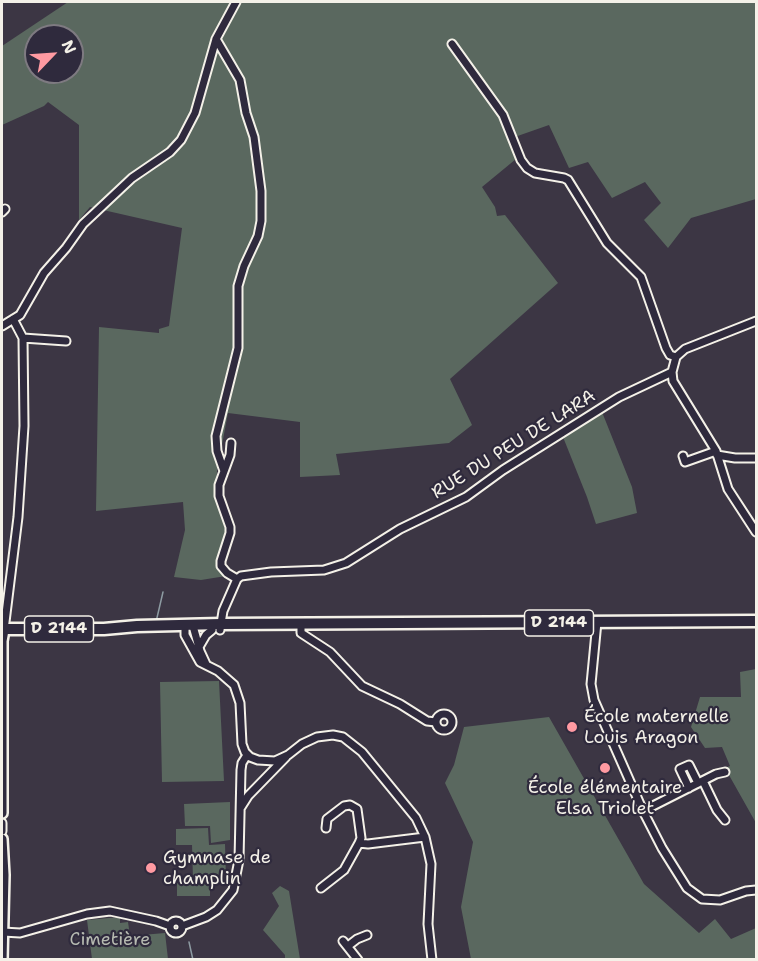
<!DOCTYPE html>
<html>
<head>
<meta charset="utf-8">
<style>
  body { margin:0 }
  #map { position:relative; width:758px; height:961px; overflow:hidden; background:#3c3644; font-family:"Shantell Sans",sans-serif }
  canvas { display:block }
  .frame { position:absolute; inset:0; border:3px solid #f4f1e8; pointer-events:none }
  .north { position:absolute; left:24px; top:24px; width:60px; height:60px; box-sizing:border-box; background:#2f2a3d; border:2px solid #7e7a81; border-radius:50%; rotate:65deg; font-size:16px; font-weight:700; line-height:24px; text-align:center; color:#f4f1e8 }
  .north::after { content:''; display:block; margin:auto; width:21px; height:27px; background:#ff9aa2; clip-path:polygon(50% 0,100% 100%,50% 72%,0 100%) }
</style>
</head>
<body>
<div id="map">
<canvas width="758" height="961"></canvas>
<div class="frame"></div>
<div class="north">N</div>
</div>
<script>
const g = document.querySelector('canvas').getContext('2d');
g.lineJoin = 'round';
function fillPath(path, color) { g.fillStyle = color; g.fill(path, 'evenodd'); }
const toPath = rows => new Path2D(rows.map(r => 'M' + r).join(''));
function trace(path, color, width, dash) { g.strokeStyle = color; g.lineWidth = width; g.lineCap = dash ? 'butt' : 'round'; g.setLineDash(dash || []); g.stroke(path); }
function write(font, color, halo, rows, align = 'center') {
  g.font = font + ' "Shantell Sans",sans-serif'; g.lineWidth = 4.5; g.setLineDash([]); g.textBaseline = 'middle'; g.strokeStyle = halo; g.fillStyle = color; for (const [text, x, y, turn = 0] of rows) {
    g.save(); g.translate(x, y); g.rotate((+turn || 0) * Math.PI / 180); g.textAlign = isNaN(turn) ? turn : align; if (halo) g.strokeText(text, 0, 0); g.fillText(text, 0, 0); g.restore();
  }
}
fillPath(toPath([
  [68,2,756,2,756,199,691,218,668,248,644,220,661,203,645,182,612,198,588,162,569,168,549,125,509,139,516,159,482,187,495,207,497,216,505,215,558,283,450,379,472,425,449,443,336,454,340,475,300,477,300,422,228,413,217,471,216,496,228,530,216,564,226,576,201,580,174,577,185,530,183,502,96,511,99,327,159,333,159,329,169,326,182,228,90,207,79,220,79,125,48,102,44,106,2,125,2,46],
  [36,36,72,36,72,72,36,72],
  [602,412,632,487,637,513,596,524,587,497,563,437],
  [756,669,756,823,725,768,730,766,722,747,705,748,691,727,700,697,741,697,740,672],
  [219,681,224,781,162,782,160,682],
  [549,717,644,884,699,933,715,919,731,939,756,928,756,959,471,959,461,907,473,842,445,783,454,765,464,727],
  [230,802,230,840,211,843,210,826,185,826,184,804],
  [208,828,209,845,225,844,226,879,210,880,210,896,177,896,177,880,193,879,192,845,176,845,176,829],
  [280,886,289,891,300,959,285,959,285,955,263,930,279,906,272,893],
  [120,917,120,923,128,922,130,936,165,933,168,959,92,959,87,920]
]), '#5a685f');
trace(toPath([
  [156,622,163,592],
  [189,942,193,960]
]), '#8d9ba2', 1.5);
const street = toPath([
  [216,39,240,80,246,113,254,137,261,191,261,221,258,236,244,266,238,286,238,348,216,436,217,451,224,471],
  [452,44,503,115,521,160,527,168,535,173,564,178,568,180,607,243,641,277,666,348,670,355,676,357,672,372,673,381,716,451,728,489,756,532],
  [2,212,5,209],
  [2,326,20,315,44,273,66,248,83,224,132,178,170,152,181,140,195,113,216,39,236,2],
  [23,338,66,341],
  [676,357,685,349,756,321],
  [717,455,735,458,756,458],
  [683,456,685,462,716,451],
  [237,579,241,576,271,572,324,570,346,563,400,529,466,497,503,470,619,397,672,372],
  [597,622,591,684,594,700,643,811,662,848,687,888,702,899,720,900,746,891,756,890],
  [301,624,301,633,330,652,362,686,400,704,427,721,436,722],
  [185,626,185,635,200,662,218,671,234,685,240,703,242,744,245,752,250,757,258,760,275,761,288,755,302,744,317,737,333,735,343,737,362,752,416,818,425,837,431,864,428,924,432,960],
  [193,626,200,651,206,664],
  [4,630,18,517,24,426,23,338,13,319],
  [220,630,223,611,237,579,227,573,221,566,221,561,230,533,230,527,219,496,219,485,230,455,231,443],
  [199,647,206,635,212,630],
  '436 722a8 8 0 1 1 16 0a8 8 0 1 1-16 0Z',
  [703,781,717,810,725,820],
  [689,788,680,769,689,765,698,783],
  [241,807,248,796,286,757],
  [643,811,716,774,725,772],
  [2,823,2,831],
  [326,828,327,819,344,806,350,805,357,809,361,838,359,843,368,844,425,837],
  [321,888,344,870,359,843],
  '170 927a6 6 0 1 1 12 0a6 6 0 1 1-12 0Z',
  [182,926,206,917,217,910,233,890,239,860,241,770,242,763,247,755],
  [3,932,20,933,87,914,110,911,156,921,170,926],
  [343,941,358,960],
  [348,946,357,939,367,935]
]);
const secondary = toPath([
  [2,813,2,641,4,630],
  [2,839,4,875,2,960]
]);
const primary = toPath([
  [2,629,104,629,137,626,221,624,756,621]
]);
trace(street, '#f4f1e8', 11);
trace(secondary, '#f4f1e8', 14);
trace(primary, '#f4f1e8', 15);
trace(street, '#2f2a3d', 7);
trace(secondary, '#2f2a3d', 9);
trace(primary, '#2f2a3d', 10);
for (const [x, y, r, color] of [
  [572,727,6,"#ff9aa2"],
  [605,768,6,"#ff9aa2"],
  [151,868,6,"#ff9aa2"]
]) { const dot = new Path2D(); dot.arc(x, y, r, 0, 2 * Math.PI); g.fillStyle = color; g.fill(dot); trace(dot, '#2f2a3d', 2); }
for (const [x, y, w] of [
  [559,623,69],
  [59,629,69]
]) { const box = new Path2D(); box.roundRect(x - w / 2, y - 13, w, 26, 4.5); g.fillStyle = '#2f2a3d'; g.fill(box); trace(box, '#f4f1e8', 1.5); }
write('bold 16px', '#f4f1e8', null, [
  ["D 2144",559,623],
  ["D 2144",59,629]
]);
write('18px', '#f4f1e8', '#2f2a3d', [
  ["RUE DU PEU DE LARA",514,445,-32]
]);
write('18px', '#f4f1e8', '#2f2a3d', [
  ["École maternelle",584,717],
  ["Louis Aragon",584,738],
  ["École élémentaire",605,788,"center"],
  ["Elsa Triolet",605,809,"center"],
  ["Gymnase de",163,858],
  ["champlin",163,879]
], 'left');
write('18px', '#b6bab1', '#2f2a3d', [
  ["Cimetière",110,940]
]);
</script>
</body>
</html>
